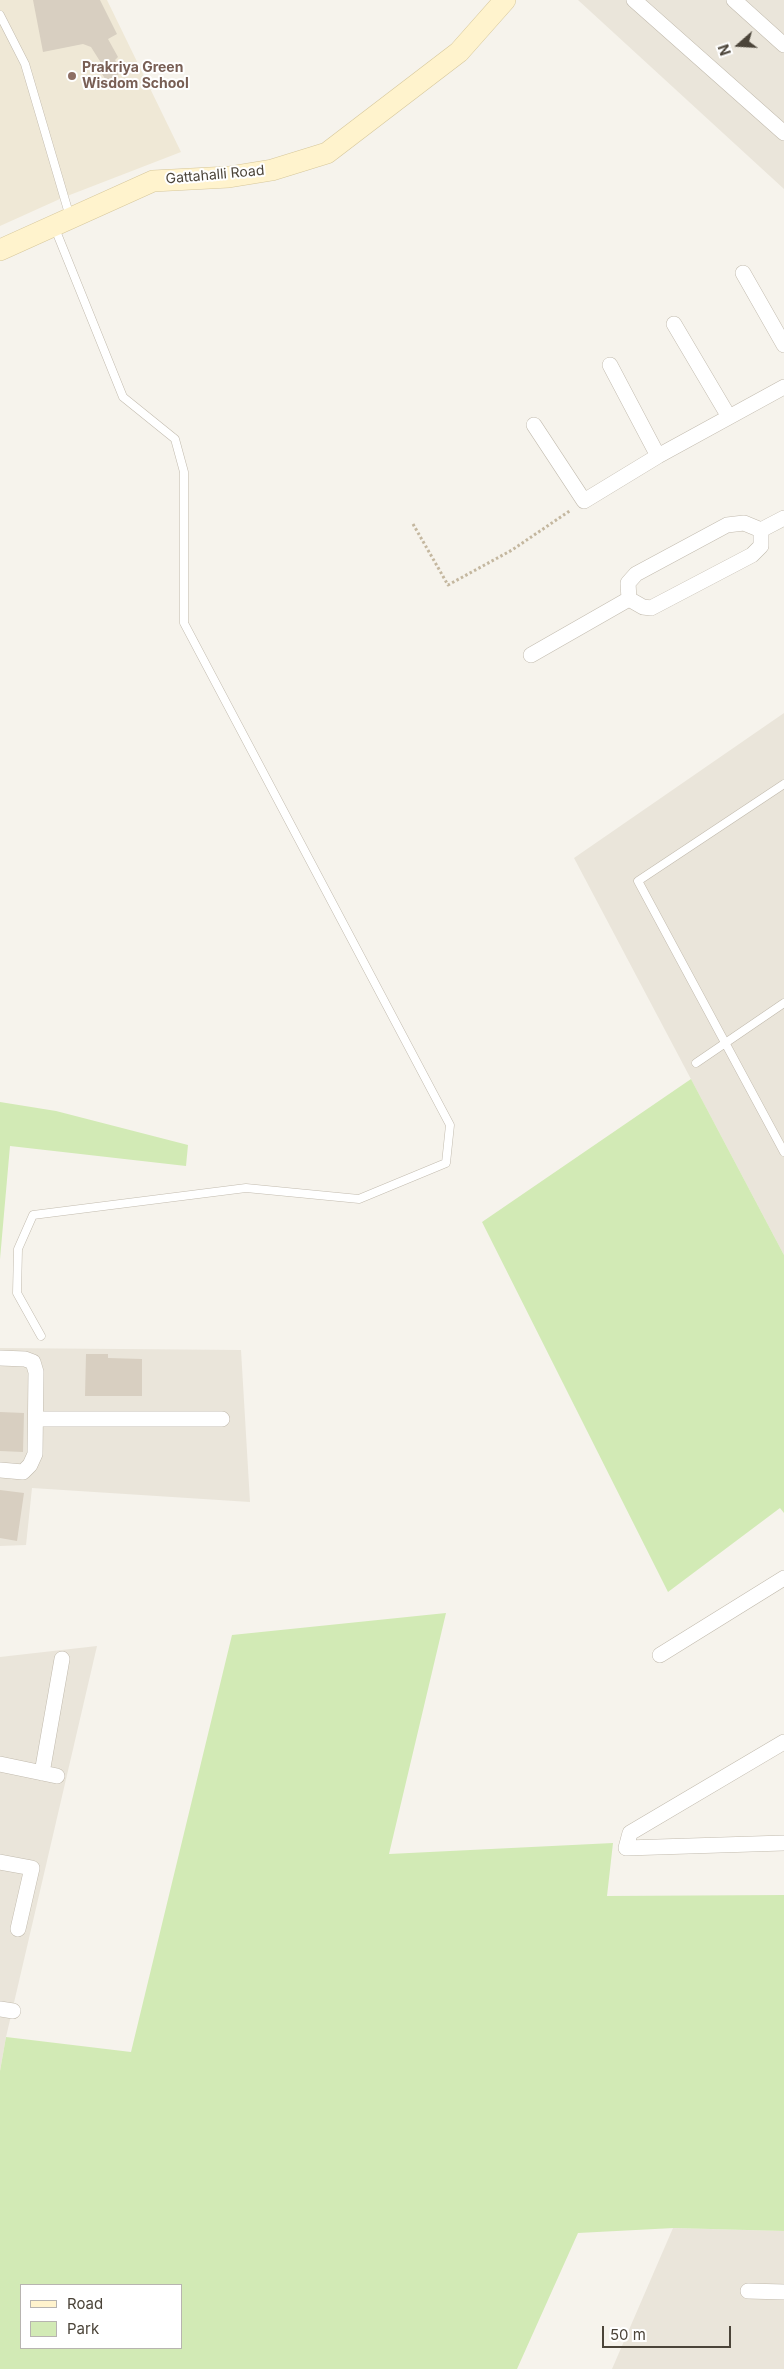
<!DOCTYPE html>
<html>
<head>
<meta charset="utf-8">
<style>
  body { margin:0 }
  #map { position:relative; width:784px; height:2369px; overflow:hidden; background:#f6f3ec; font-family:Inter,sans-serif }
  canvas { display:block }
  .legend { position:absolute; left:20px; top:2284px; width:162px; height:65px; box-sizing:border-box; background:#fff; border:1px solid #b7b4b0; margin:0; padding:6px 9px; list-style:none; font-size:15px; color:#4b4439 }
  .legend li { display:flex; align-items:center; gap:10px; height:25px }
  .legend b { width:25px; border:1px solid #b7b4b0 }
  .north { position:absolute; left:714px; top:20px; width:50px; height:50px; -webkit-text-stroke:4px #fff; paint-order:stroke; rotate:251deg; font-size:14px; font-weight:700; line-height:20px; text-align:center; color:#4b4439 }
  .north::after { content:''; display:block; margin:auto; width:18px; height:22px; background:#4b4439; clip-path:polygon(50% 0,100% 100%,50% 72%,0 100%) }
  .scale { position:absolute; left:602px; top:2326px; width:129px; height:22px; box-sizing:border-box; border:2px solid #4b4439; border-top:0; padding-left:6px; font-size:15px; line-height:18px; white-space:nowrap; color:#4b4439; -webkit-text-stroke:4px #fff; paint-order:stroke }
</style>
</head>
<body>
<div id="map">
<canvas width="784" height="2369"></canvas>
<ul class="legend">
<li><b style="height:6px;background:#fff3cd"></b>Road</li>
<li><b style="height:14px;background:#d2eab5"></b>Park</li>
</ul>
<div class="north">N</div>
<div class="scale">50 m</div>
</div>
<script>
const g = document.querySelector('canvas').getContext('2d');
g.lineJoin = 'round';
function fillPath(path, color) { g.fillStyle = color; g.fill(path, 'evenodd'); }
const toPath = rows => new Path2D(rows.map(r => 'M' + r).join(''));
function trace(path, color, width, dash) { g.strokeStyle = color; g.lineWidth = width; g.lineCap = dash ? 'butt' : 'round'; g.setLineDash(dash || []); g.stroke(path); }
function write(font, color, halo, rows, align = 'center') {
  g.font = font + ' Inter,sans-serif'; g.lineWidth = 4; g.setLineDash([]); g.textBaseline = 'middle'; g.strokeStyle = halo; g.fillStyle = color; for (const [text, x, y, turn = 0] of rows) {
    g.save(); g.translate(x, y); g.rotate((+turn || 0) * Math.PI / 180); g.textAlign = isNaN(turn) ? turn : align; if (halo) g.strokeText(text, 0, 0); g.fillText(text, 0, 0); g.restore();
  }
}
fillPath(toPath([
  [578,0,784,0,784,189],
  [784,713,784,1255,574,858],
  [0,1348,241,1350,250,1502,32,1488,26,1545,0,1546],
  [97,1646,6,2037,0,2071,0,1657],
  [673,2228,784,2231,784,2369,612,2369]
]), '#eae5da');
fillPath(toPath([
  [0,0,107,0,181,152,62,198,0,226]
]), '#efe8d6');
fillPath(toPath([
  [691,1079,784,1255,784,1513,780,1508,668,1592,482,1222],
  [0,1102,56,1111,188,1145,186,1166,10,1146,0,1259],
  [446,1613,389,1854,613,1843,607,1896,784,1895,784,2231,674,2228,578,2233,517,2369,0,2369,0,2071,6,2037,131,2052,232,1635],
  [21,2285,181,2285,181,2348,21,2348]
]), '#d2eab5');
fillPath(toPath([
  [33,0,100,0,117,34,108,39,118,57,115,60,122,72,107,82,99,69,103,66,91,47,83,44,43,52],
  [86,1354,108,1354,108,1358,142,1359,142,1396,85,1396],
  [0,1412,24,1413,23,1452,0,1451],
  [0,1490,24,1493,17,1541,0,1538]
]), '#d8cfc1');
const lane = toPath([
  [0,15,25,64,70,217],
  [784,784,638,881,784,1152],
  [696,1063,784,1003],
  [41,1336,17,1293,18,1249,33,1215,246,1188,359,1199,446,1163,450,1125,184,623,184,472,175,439,123,397,54,226]
]);
const street = toPath([
  [634,0,784,133],
  [734,0,784,45],
  [743,273,784,345],
  [674,324,729,417],
  [610,365,658,456],
  [534,425,584,501,658,456,784,387],
  [629,599,643,607,651,608,752,555,761,546,761,530],
  [531,655,629,599,628,583,636,574,727,525,744,523,761,530,784,518],
  [0,1358,25,1359,33,1362,36,1372,35,1454,30,1465,23,1472,0,1470],
  [36,1419,222,1419],
  [660,1655,784,1578],
  [784,1742,630,1833,626,1848,784,1843],
  [0,1764,57,1776],
  [42,1773,62,1659],
  [0,1862,32,1868,18,1929],
  [0,2009,13,2011],
  [748,2291,784,2292]
]);
const secondary = toPath([
  [0,250,153,181,229,177,272,170,327,153,459,52,505,0]
]);
trace(lane, '#c2bbae', 9);
trace(street, '#c2bbae', 16);
trace(secondary, '#d6c79b', 22);
trace(toPath([
  [413,524,448,585,512,550,571,510]
]), '#c4b79f', 3, [2.5, 2.5]);
trace(lane, '#fff', 8);
trace(street, '#fff', 15);
trace(secondary, '#fff3cd', 21);
for (const [x, y, r, color] of [
  [72,76,5,"#8d6e63"]
]) { const dot = new Path2D(); dot.arc(x, y, r, 0, 2 * Math.PI); g.fillStyle = color; g.fill(dot); trace(dot, '#fff', 2); }
write('bold 14px', '#785e54', '#fff', [
  ["Prakriya Green",82,68],
  ["Wisdom School",82,84]
], 'left');
write('14px', '#4b4439', '#fff', [
  ["Gattahalli Road",215,175,-5]
]);
</script>
</body>
</html>
